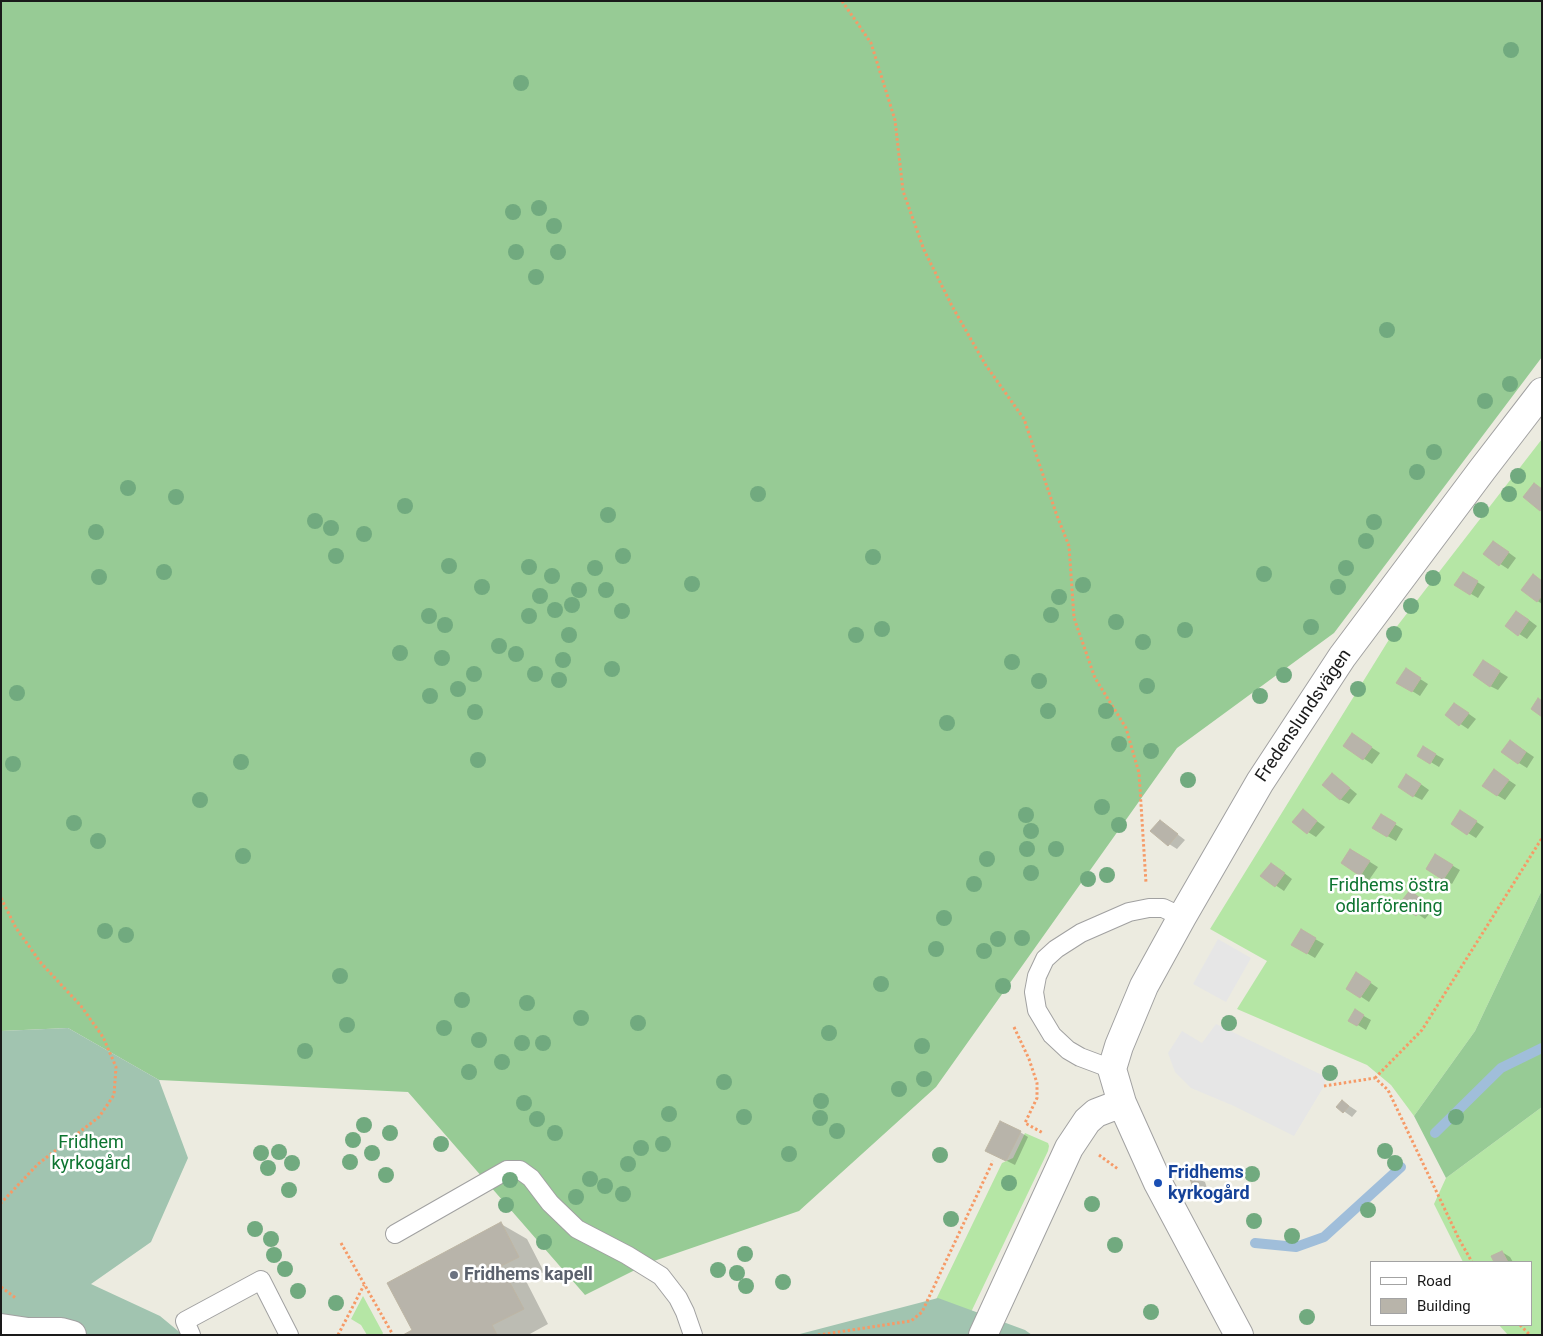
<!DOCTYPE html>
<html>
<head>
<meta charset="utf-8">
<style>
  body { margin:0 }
  #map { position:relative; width:1543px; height:1336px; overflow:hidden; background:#ecebe0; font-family:Roboto,sans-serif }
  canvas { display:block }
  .frame { position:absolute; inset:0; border:2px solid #1a1a1a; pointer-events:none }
  .legend { position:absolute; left:1370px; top:1261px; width:162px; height:65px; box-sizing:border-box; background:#fff; border:1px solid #a3a3a3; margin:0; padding:6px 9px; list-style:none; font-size:15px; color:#1a1a1a }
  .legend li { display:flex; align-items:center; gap:10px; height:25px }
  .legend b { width:25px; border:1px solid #a3a3a3 }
</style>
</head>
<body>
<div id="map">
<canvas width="1543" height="1336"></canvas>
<div class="frame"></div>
<ul class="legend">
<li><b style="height:6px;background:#fff"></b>Road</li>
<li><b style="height:14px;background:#b8b4aa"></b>Building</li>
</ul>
</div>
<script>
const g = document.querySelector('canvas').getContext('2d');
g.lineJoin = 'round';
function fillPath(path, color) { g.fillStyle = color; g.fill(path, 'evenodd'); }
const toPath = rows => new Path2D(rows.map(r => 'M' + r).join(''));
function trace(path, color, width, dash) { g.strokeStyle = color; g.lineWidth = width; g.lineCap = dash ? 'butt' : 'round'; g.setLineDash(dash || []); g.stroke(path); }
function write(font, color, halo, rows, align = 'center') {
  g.font = font + ' Roboto,sans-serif'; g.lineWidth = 5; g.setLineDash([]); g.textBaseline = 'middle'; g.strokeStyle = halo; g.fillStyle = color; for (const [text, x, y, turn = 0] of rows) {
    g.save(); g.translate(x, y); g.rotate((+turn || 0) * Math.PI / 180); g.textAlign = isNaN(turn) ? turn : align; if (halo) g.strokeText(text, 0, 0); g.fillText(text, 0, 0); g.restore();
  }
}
fillPath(toPath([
  [1542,439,1542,890,1475,1031,1414,1116,1391,1085,1367,1065,1237,1009,1267,961,1210,929,1398,625],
  [1542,1107,1542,1335,1508,1335,1499,1325,1532,1325,1532,1262,1463,1262,1434,1204,1446,1178],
  [1025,1133,1048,1143,1049,1146,1048,1151,962,1331,882,1335,929,1314,1002,1163,1013,1158],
  [363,1296,383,1333,382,1335,367,1335,361,1325,351,1319]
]), '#b5e6a5');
fillPath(toPath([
  [1,1,1542,1,1542,357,1334,633,1177,748,936,1087,799,1211,651,1262,585,1295,408,1092,159,1080,68,1028,1,1031],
  [1542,890,1542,1107,1446,1178,1414,1116,1475,1031]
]), '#97cb95');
fillPath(toPath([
  [68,1028,159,1080,188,1158,151,1242,91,1284,160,1316,183,1335,1,1335,1,1031],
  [938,1298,1025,1330,1032,1335,796,1335]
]), '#a1c4b0');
fillPath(toPath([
  [1218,939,1251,958,1226,1002,1193,984],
  [1216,1024,1326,1077,1324,1086,1294,1136,1234,1106,1191,1088,1175,1072,1168,1053,1182,1031,1202,1043]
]), '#e6e6e6');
fillPath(toPath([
  [1501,547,1516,558,1508,569,1485,554],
  [1471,578,1485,587,1478,598,1456,585],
  [1542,581,1542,604,1522,590],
  [1525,617,1537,626,1527,639,1507,626],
  [1492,667,1508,677,1498,690,1490,686],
  [1414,675,1428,684,1420,696,1398,682],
  [1462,709,1476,719,1468,729,1447,715],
  [1360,740,1380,753,1372,764,1345,746],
  [1518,746,1534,757,1527,768,1519,763],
  [1424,748,1444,759,1439,767,1419,755],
  [1495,771,1516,785,1505,800,1497,795],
  [1332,775,1340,780,1357,794,1349,804,1340,799],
  [1415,780,1429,790,1422,800,1414,796],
  [1303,811,1325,827,1316,837,1308,832],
  [1381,816,1403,829,1396,841,1374,828],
  [1468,816,1484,827,1476,838,1452,823],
  [1160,821,1185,840,1177,849,1169,844],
  [1351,850,1378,867,1369,880,1343,863],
  [1436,856,1460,870,1452,884,1427,869],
  [1279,869,1292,879,1284,891,1262,876],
  [1411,892,1434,908,1425,919,1402,903],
  [1301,931,1324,944,1315,958,1293,945],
  [1365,979,1378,988,1369,1002,1348,988],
  [1355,1011,1371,1020,1366,1030,1350,1020],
  [1342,1101,1357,1111,1352,1117,1338,1107],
  [1020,1132,1028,1137,1015,1165,995,1155],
  [1196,1178,1205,1182,1210,1197,1205,1199,1197,1194],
  [501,1224,527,1239,544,1272,526,1281,548,1324,528,1335,406,1335,414,1330],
  [1502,1252,1510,1257,1513,1262,1495,1262,1492,1257]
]), '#0003');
trace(toPath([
  [1435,1133,1501,1068,1542,1048],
  [1255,1243,1296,1247,1324,1237,1401,1167]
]), '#a0beda', 10);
const building = toPath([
  [1534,483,1542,489,1542,509,1540,511,1523,497,1534,483],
  [1493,541,1509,552,1499,566,1483,554,1493,541],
  [1463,572,1478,581,1470,595,1454,585,1463,572],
  [1533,574,1542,581,1542,596,1537,602,1521,590,1533,574],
  [1516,611,1529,620,1518,636,1505,626,1516,611],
  [1483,660,1500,671,1490,687,1473,675,1483,660],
  [1406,668,1421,678,1412,692,1396,683,1406,668],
  [1538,698,1542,701,1542,717,1531,709,1538,698],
  [1454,703,1469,713,1459,726,1445,715,1454,703],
  [1352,733,1372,747,1363,760,1343,746,1352,733],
  [1510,740,1526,752,1518,764,1501,752,1510,740],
  [1423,746,1436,754,1430,764,1417,756,1423,746],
  [1494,769,1509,780,1497,796,1482,786,1494,769],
  [1332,773,1350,788,1340,800,1322,785,1332,773],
  [1406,774,1421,784,1413,797,1398,787,1406,774],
  [1303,809,1317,821,1307,834,1292,822,1303,809],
  [1460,810,1477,821,1467,835,1451,824,1460,810],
  [1381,814,1396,823,1387,837,1372,828,1381,814],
  [1160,820,1178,834,1168,846,1150,831,1160,820],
  [1350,849,1370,861,1360,876,1341,863,1350,849],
  [1435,854,1453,865,1443,880,1426,869,1435,854],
  [1271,863,1285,873,1275,887,1260,876,1271,863],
  [1410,890,1426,903,1416,916,1400,903,1410,890],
  [1301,929,1316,938,1307,954,1291,945,1301,929],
  [1356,972,1371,982,1360,998,1346,989,1356,972],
  [1355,1009,1364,1015,1357,1026,1348,1021,1355,1009],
  [1342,1100,1349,1106,1343,1113,1336,1107,1342,1100],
  [1000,1121,1021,1131,1006,1161,985,1151,1000,1121],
  [1196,1176,1202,1192,1196,1195,1190,1179,1196,1176],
  [501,1222,519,1257,501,1266,524,1309,492,1325,497,1335,403,1335,412,1330,387,1283,501,1222],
  [1502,1251,1508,1262,1494,1262,1491,1256,1502,1251]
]);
fillPath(building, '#b8b4aa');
trace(building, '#bdb5a3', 1);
const service = toPath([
  [1112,1069,1080,1057,1068,1050,1052,1035,1037,1010,1034,992,1037,976,1045,959,1056,949,1081,933,1129,912,1149,908,1163,908,1182,917],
  [395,1234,507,1170,520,1170,531,1178,550,1203,577,1229,627,1255,661,1276,678,1298,685,1312,693,1335],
  [191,1335,185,1321,261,1280,289,1335]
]);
const minor = toPath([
  [1,1328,28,1332,61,1332,72,1335],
  [983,1335,1069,1148,1087,1121,1096,1113,1122,1103],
  [1239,1335,1158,1183,1122,1103,1112,1069,1119,1046,1144,986,1182,917,1260,782,1342,657,1482,470,1542,392]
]);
trace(service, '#a1a1a1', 20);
trace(minor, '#a1a1a1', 30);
trace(toPath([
  [842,1,871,43,895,120,903,191,924,250,952,306,985,364,1024,419,1056,513,1069,546,1074,618,1095,678,1126,728,1139,773,1146,883],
  [1,898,16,928,41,963,81,1006,103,1037,116,1067,114,1095,99,1117,38,1164,1,1203],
  [1014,1027,1029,1059,1037,1083,1037,1098,1025,1123,1043,1133],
  [1375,1078,1422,1030,1542,838],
  [1324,1086,1375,1078,1388,1090,1459,1239,1472,1262],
  [1099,1155,1118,1169],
  [341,1243,393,1335],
  [1,1287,17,1299],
  [1520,1325,1530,1335],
  [338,1335,364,1285],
  [818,1335,911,1321,922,1312,993,1161]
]), '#f69a67', 3, [2.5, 2.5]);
trace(service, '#fff', 18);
trace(minor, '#fff', 28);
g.fillStyle = '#71aa7f';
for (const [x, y] of [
  [1511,50],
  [521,83],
  [539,208],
  [513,212],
  [554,226],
  [516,252],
  [558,252],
  [536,277],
  [1387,330],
  [1510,384],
  [1485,401],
  [1434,452],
  [1417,472],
  [1518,476],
  [128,488],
  [758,494],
  [1509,494],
  [176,497],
  [405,506],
  [1481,510],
  [608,515],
  [315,521],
  [1374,522],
  [331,528],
  [96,532],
  [364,534],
  [1366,541],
  [336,556],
  [623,556],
  [873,557],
  [449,566],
  [529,567],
  [595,568],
  [1346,568],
  [164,572],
  [1264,574],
  [552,576],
  [99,577],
  [1433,578],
  [692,584],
  [1083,585],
  [482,587],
  [1338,587],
  [579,590],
  [606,590],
  [540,596],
  [1059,597],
  [572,605],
  [1411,606],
  [555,610],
  [622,611],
  [1051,615],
  [429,616],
  [529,616],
  [1116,622],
  [445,625],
  [1311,627],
  [882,629],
  [1185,630],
  [1394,634],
  [569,635],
  [856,635],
  [1143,642],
  [499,646],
  [400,653],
  [516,654],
  [442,658],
  [563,660],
  [1012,662],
  [612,669],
  [474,674],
  [535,674],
  [1284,675],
  [559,680],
  [1039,681],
  [1147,686],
  [458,689],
  [1358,689],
  [17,693],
  [430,696],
  [1260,696],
  [1048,711],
  [1106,711],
  [475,712],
  [947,723],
  [1119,744],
  [1151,751],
  [478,760],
  [241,762],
  [13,764],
  [1188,780],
  [200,800],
  [1102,807],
  [1026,815],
  [74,823],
  [1119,825],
  [1031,831],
  [98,841],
  [1027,849],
  [1056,849],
  [243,856],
  [987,859],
  [1031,873],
  [1107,875],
  [1088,879],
  [974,884],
  [944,918],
  [105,931],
  [126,935],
  [1022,938],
  [998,939],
  [936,949],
  [984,951],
  [340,976],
  [881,984],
  [1003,986],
  [462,1000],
  [527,1003],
  [581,1018],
  [638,1023],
  [1229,1023],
  [347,1025],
  [444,1028],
  [829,1033],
  [479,1040],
  [522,1043],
  [543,1043],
  [922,1046],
  [305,1051],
  [502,1062],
  [469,1072],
  [1330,1073],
  [924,1079],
  [724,1082],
  [899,1089],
  [821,1101],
  [524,1103],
  [669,1114],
  [744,1117],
  [1456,1117],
  [820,1118],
  [537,1119],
  [364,1125],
  [837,1131],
  [390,1133],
  [555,1133],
  [353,1140],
  [441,1144],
  [663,1144],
  [641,1148],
  [1385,1151],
  [279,1152],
  [261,1153],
  [372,1153],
  [789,1154],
  [940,1155],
  [350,1162],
  [292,1163],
  [1395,1163],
  [628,1164],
  [268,1168],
  [1252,1174],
  [386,1175],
  [590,1179],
  [510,1180],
  [1009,1183],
  [605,1186],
  [289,1190],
  [623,1194],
  [576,1197],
  [1092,1204],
  [506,1205],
  [1368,1210],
  [951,1219],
  [1254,1221],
  [255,1229],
  [1292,1236],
  [271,1239],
  [544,1242],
  [1115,1245],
  [745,1254],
  [274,1255],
  [285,1269],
  [718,1270],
  [737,1273],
  [783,1282],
  [746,1286],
  [298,1291],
  [336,1303],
  [1151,1312],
  [1307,1317]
]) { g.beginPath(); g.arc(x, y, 8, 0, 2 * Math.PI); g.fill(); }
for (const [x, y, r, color] of [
  [1158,1183,5,"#1a4fb4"],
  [454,1275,5,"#6b7280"]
]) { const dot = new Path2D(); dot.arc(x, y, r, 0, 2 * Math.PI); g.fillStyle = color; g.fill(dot); trace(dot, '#fff', 2); }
write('18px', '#1a1a1a', '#fff', [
  ["Fredenslundsvägen",1304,716,-56]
]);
write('18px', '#0d7430', '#fff', [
  ["Fridhems östra",1389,886],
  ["odlarförening",1389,907],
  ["Fridhem",91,1143],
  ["kyrkogård",91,1164]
]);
write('bold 18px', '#164399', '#fff', [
  ["Fridhems",1168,1173],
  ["kyrkogård",1168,1194]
], 'left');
write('bold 18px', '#5b616d', '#fff', [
  ["Fridhems kapell",464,1275]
], 'left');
</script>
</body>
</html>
